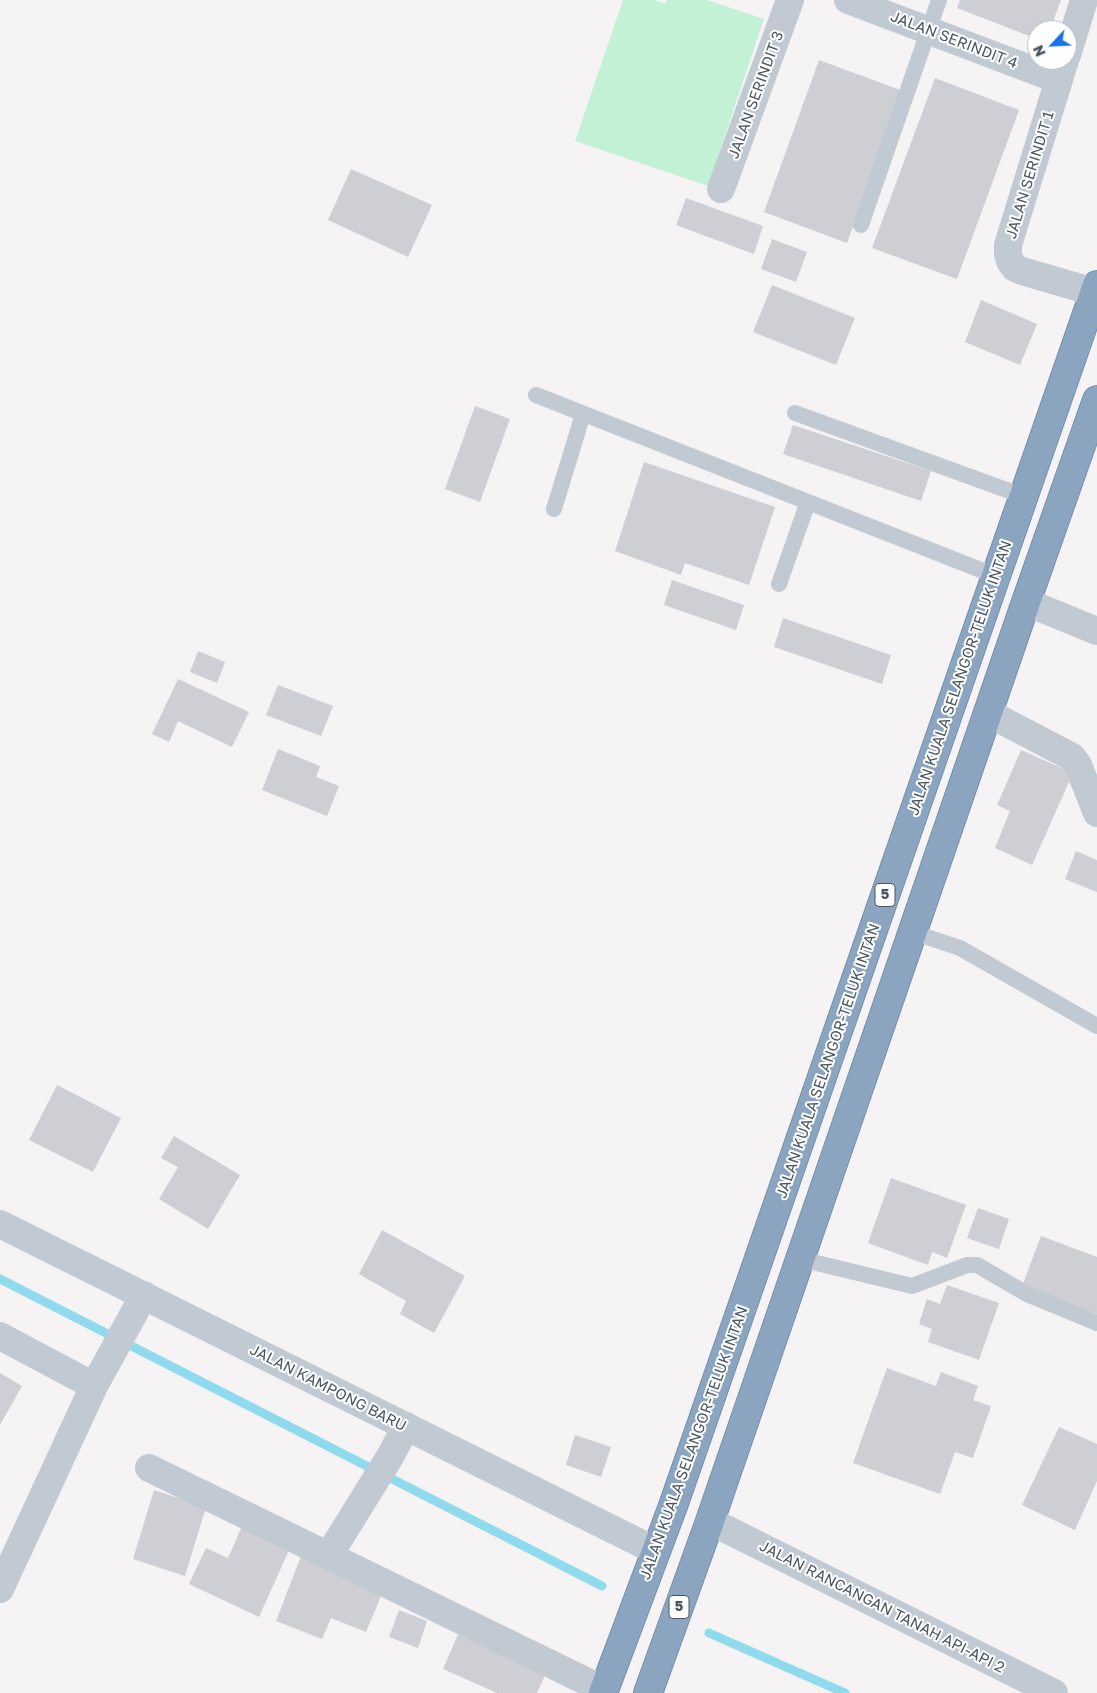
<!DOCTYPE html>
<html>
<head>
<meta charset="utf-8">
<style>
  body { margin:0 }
  #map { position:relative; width:1097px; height:1693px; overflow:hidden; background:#f5f3f3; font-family:"Golos Text",sans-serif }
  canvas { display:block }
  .north { position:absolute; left:1027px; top:20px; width:50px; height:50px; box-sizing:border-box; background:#fff; border:1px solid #b7bbc0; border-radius:50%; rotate:245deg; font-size:14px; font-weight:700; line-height:20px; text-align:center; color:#4a5661 }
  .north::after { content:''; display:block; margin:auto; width:18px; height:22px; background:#1a73e8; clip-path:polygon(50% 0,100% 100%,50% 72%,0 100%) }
</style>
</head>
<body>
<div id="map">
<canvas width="1097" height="1693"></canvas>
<div class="north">N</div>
</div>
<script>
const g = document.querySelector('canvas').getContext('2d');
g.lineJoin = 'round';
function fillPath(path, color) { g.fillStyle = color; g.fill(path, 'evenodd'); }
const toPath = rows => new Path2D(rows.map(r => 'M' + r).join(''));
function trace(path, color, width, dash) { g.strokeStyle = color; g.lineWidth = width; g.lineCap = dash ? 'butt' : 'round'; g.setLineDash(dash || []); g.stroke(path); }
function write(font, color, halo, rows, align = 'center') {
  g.font = font + ' "Golos Text",sans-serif'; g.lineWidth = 4; g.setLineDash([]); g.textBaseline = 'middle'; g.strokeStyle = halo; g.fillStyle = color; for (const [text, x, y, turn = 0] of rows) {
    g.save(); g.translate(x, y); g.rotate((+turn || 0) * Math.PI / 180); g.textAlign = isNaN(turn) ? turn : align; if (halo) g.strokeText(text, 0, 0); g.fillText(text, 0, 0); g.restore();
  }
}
fillPath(toPath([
  [623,0,654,0,666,4,667,0,707,0,764,19,708,186,575,141]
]), '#c3f1d5');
trace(toPath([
  [0,1279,602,1586],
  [709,1633,845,1693]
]), '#90daee', 9);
fillPath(toPath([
  [960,0,1061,0,1050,30,1037,30,1037,39,957,8],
  [819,60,903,91,847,243,764,212],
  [935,78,1019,110,957,279,872,248],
  [351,169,432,205,408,257,328,220],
  [686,198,763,226,754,254,676,225],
  [772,239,807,252,796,282,761,269],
  [772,285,855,318,836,365,753,332],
  [981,300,1037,324,1020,365,965,342],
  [475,406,510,419,480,502,445,489],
  [793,425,931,471,921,501,783,454],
  [644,462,775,507,749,585,685,563,681,575,615,551],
  [672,580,744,605,736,630,664,605],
  [783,618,891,655,882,684,774,647],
  [198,651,225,662,217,683,190,672],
  [178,679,249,712,232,747,178,721,169,742,152,734],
  [278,685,333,706,321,736,266,715],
  [278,749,320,766,316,777,339,786,327,816,262,790],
  [1021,750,1073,773,1032,865,995,848,1010,811,997,805],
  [1076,851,1097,860,1097,892,1065,879],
  [57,1085,121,1118,93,1172,29,1140],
  [174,1136,240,1175,208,1229,159,1199,178,1167,161,1158],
  [891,1178,966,1205,947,1258,932,1252,928,1265,868,1243],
  [978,1208,1009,1219,999,1249,967,1238],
  [382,1230,465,1276,434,1333,400,1314,406,1301,359,1274],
  [1041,1236,1097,1257,1097,1314,1022,1286],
  [947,1285,999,1303,979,1360,928,1342,932,1329,919,1324,927,1299,940,1304],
  [887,1368,936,1386,941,1372,978,1386,973,1400,991,1406,973,1458,955,1452,940,1494,853,1463],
  [0,1373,22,1386,0,1425],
  [1059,1427,1097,1444,1097,1481,1075,1530,1022,1505],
  [575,1435,611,1447,601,1477,566,1465],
  [154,1490,206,1507,185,1576,133,1559],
  [242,1526,290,1548,259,1617,189,1584,206,1548,228,1558],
  [301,1556,384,1589,366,1632,331,1618,322,1639,276,1621],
  [399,1610,427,1621,418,1648,389,1637],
  [459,1632,547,1671,537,1693,497,1693,443,1669]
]), '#cdcfd5');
const highway = toPath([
  [603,1693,673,1506,1097,285],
  [648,1693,710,1521,1026,602,1097,400]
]);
trace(highway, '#7690ad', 30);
trace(toPath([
  [861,225,939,0],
  [536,395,996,576],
  [795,413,1023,496],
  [554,509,583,414],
  [779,584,808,502],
  [912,932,960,948,1097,1026],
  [800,1259,912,1286,967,1265,977,1265,1027,1294,1097,1323]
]), '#c1cad2', 16);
trace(toPath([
  [848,0,1059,80],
  [1067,55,1084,0],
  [1065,60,1008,245,1008,254,1010,261,1015,268,1022,271,1094,292],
  [721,189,790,0],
  [1026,602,1097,631],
  [988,713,1072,757,1078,765,1097,813],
  [0,1224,656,1551],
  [0,1336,94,1386],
  [149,1468,604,1690],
  [710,1521,1054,1693],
  [329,1555,391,1455,406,1426],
  [0,1589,94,1386,144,1295]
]), '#c1cad2', 28);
trace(highway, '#8ba5c1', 28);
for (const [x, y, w] of [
  [885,895,20],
  [679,1607,20]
]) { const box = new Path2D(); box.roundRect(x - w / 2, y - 11.5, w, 23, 4); g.fillStyle = '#fff'; g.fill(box); trace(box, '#4a5661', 1); }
write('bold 14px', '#4a5661', null, [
  ["5",885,895],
  ["5",679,1607]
]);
write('15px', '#4a5661', '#fff', [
  ["JALAN SERINDIT 4",954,40,21],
  ["JALAN SERINDIT 3",756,95,-70],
  ["JALAN SERINDIT 1",1030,175,-73],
  ["JALAN KUALA SELANGOR-TELUK INTAN",960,678,-71],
  ["JALAN KUALA SELANGOR-TELUK INTAN",828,1061,-71],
  ["JALAN KAMPONG BARU",328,1388,27],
  ["JALAN KUALA SELANGOR-TELUK INTAN",694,1443,-70],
  ["JALAN RANCANGAN TANAH API-API 2",882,1607,27]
]);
</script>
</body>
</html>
